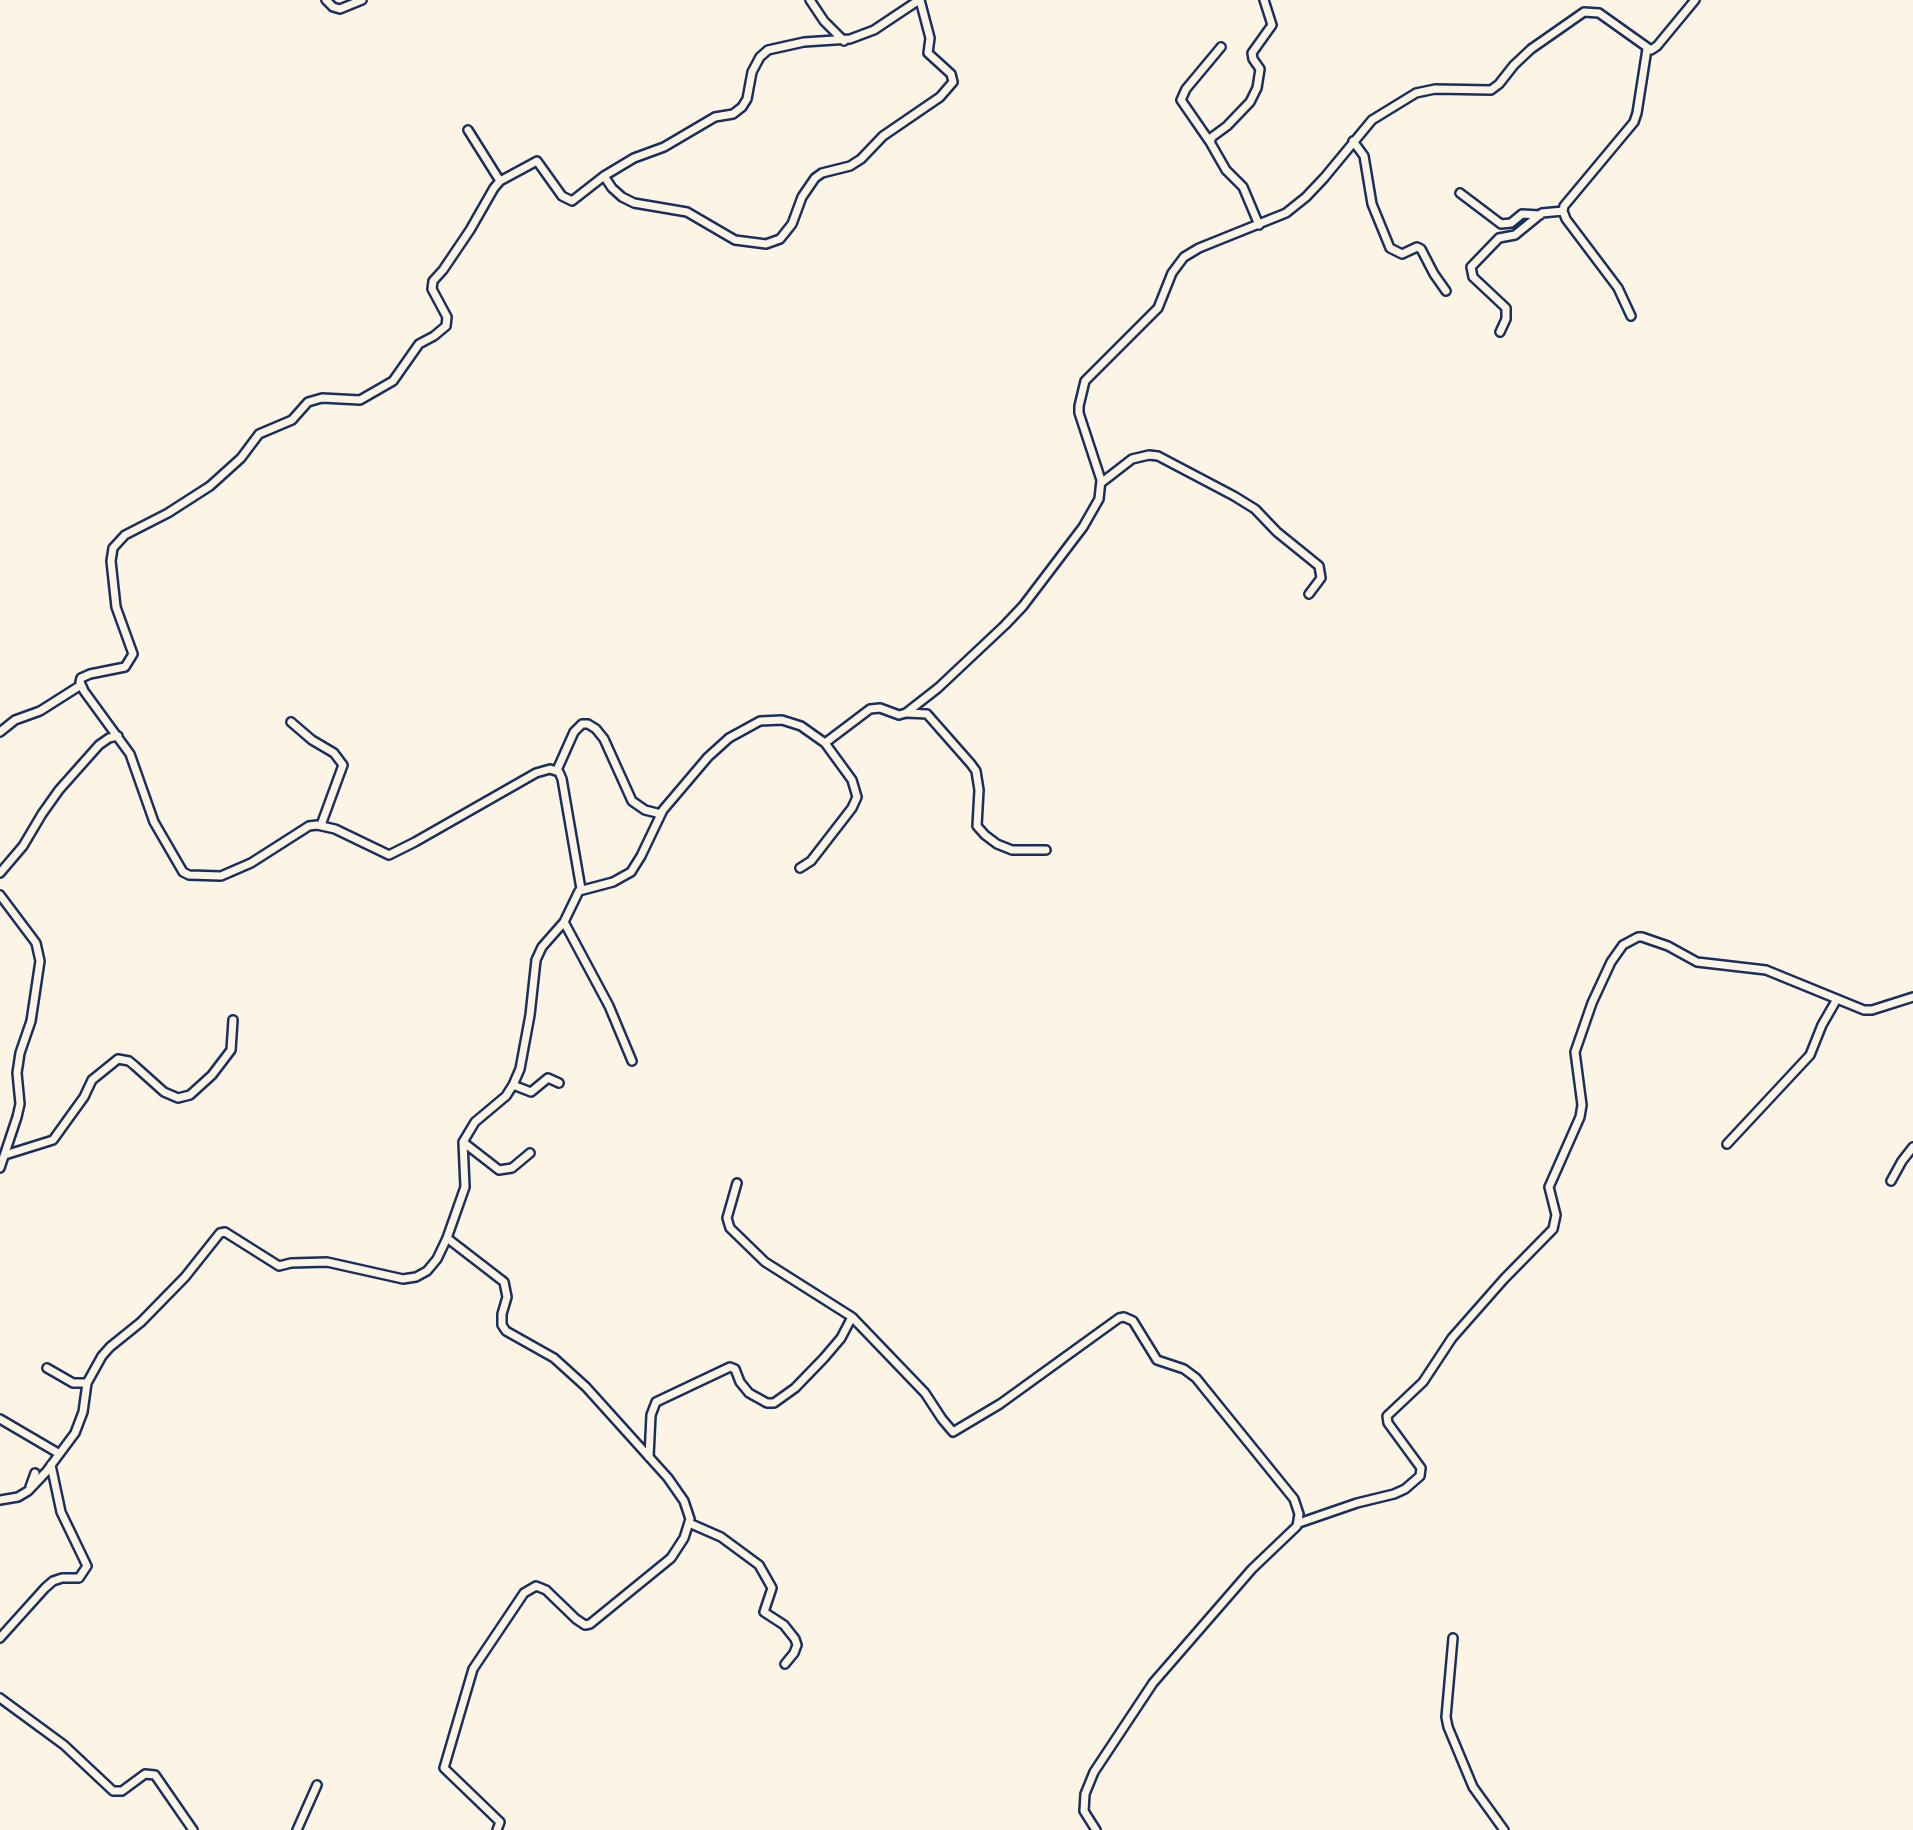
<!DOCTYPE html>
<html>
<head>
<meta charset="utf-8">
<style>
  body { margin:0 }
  canvas { display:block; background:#fcf5e5 }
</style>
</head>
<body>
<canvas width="1913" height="1830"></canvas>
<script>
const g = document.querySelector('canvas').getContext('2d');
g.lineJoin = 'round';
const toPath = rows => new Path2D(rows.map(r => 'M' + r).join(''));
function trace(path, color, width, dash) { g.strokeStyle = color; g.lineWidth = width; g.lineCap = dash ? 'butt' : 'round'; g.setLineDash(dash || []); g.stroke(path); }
const minor = toPath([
  [326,0,333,7,340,9,362,0],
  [810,0,824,21,844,41],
  [468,130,500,181],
  [1353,141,1364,156,1372,204,1390,248,1402,254,1417,247,1421,249,1434,274,1446,291],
  [1210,142,1181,100,1186,89,1221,47],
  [604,176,612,188,622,197,634,203,687,212,735,240,766,244,780,239,792,224,802,197,815,178,822,173,850,166,861,159,883,136,940,97,953,82,951,74,928,53,930,38,920,0],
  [1460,193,1501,224,1511,223,1522,214,1540,215],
  [1259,225,1243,187,1226,170,1210,142,1212,137,1227,126,1250,102,1257,88,1260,69,1253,59,1252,53,1272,25,1264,0],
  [1631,316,1618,288,1566,219,1563,211,1564,206,1634,122,1637,113,1647,49],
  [1500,332,1506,319,1506,308,1473,277,1471,267,1499,238,1515,235,1542,213,1563,211],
  [1101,483,1132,459,1149,455,1158,456,1234,496,1255,509,1277,532,1319,566,1321,578,1309,594],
  [907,713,927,714,971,764,976,771,979,790,977,826,985,835,997,844,1012,850,1046,850],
  [291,722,312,740,334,753,343,765,321,825],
  [0,732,15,720,40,711,81,685],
  [557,770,574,732,582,724,588,724,596,729,604,739,632,801,645,810,661,814],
  [800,868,811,861,852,808,857,797,852,780,825,743],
  [0,873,23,846,42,814,59,790,99,745,109,738,118,736],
  [581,889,562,779,559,772,550,769,536,773,415,842,389,855,335,829,317,825,309,826,251,863,221,876,189,875,183,872,154,822,130,754,84,691,80,682,81,678,90,674,125,667,133,654,116,607,111,561,113,548,125,535,168,513,210,486,241,458,259,434,292,420,308,402,322,398,360,400,393,381,419,344,434,336,446,326,447,317,432,289,433,281,443,270,470,230,494,188,500,181,537,161,562,196,572,201,604,176,634,158,664,147,715,117,733,114,742,107,747,99,752,72,760,57,768,50,804,42,850,39,874,30,919,0],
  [0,895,36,943,40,961,31,1021,20,1053,17,1073,20,1104,17,1117,0,1168],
  [564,922,609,1006,632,1061],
  [513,1085,531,1092,548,1078,559,1083],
  [463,1142,499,1170,512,1168,530,1153],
  [1727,1144,1810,1055,1822,1025,1837,999],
  [5,1155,53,1140,84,1097,92,1080,118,1059,129,1061,135,1066,164,1092,178,1098,190,1095,212,1075,231,1050,233,1020],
  [1891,1181,1902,1161,1913,1147],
  [737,1183,727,1218,730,1228,765,1262,852,1317,925,1393,942,1419,953,1432,1000,1404,1119,1318,1124,1317,1133,1321,1157,1360,1184,1369,1196,1378,1294,1499,1299,1514,1297,1526,1252,1569,1153,1683,1094,1772,1085,1794,1084,1811,1096,1830],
  [447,1238,504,1282,507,1297,502,1314,502,1325,506,1331,554,1358,586,1387,668,1478,684,1501,690,1519,684,1538,671,1558,590,1624,585,1625,576,1619,546,1590,536,1586,524,1593,473,1669,444,1768,500,1822,497,1830],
  [47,1368,73,1383,87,1383],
  [0,1419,58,1453],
  [649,1457,651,1415,656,1402,730,1367,735,1369,740,1382,749,1393,767,1403,774,1403,795,1388,824,1358,841,1338,852,1317],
  [30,1487,35,1473],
  [0,1500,18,1497,28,1491,46,1472,75,1433,83,1412,87,1383,102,1356,110,1347,141,1322,185,1277,220,1233,225,1232,279,1266,291,1263,327,1262,403,1279,416,1277,427,1271,437,1259,447,1238,465,1187,463,1142,475,1122,506,1096,513,1085,520,1069,530,1015,536,960,542,947,564,922,579,891,613,882,631,872,641,856,663,810,708,757,729,738,760,721,782,720,801,726,825,743,870,709,880,708,899,715,906,713,938,688,1005,625,1023,606,1083,527,1099,499,1101,480,1079,413,1079,406,1085,381,1158,308,1172,273,1184,257,1199,248,1286,213,1306,197,1324,178,1372,120,1416,93,1435,89,1491,90,1499,84,1514,65,1531,49,1584,12,1599,13,1651,50,1657,46,1695,0],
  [689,1523,721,1537,759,1565,772,1588,764,1612,784,1625,795,1639,797,1645,794,1653,785,1664],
  [1299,1523,1357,1503,1394,1494,1405,1489,1420,1476,1421,1468,1388,1423,1387,1416,1423,1382,1452,1338,1504,1279,1553,1229,1556,1215,1549,1187,1580,1117,1582,1105,1575,1052,1592,1003,1611,962,1623,945,1638,937,1642,937,1668,946,1697,962,1766,970,1864,1010,1872,1010,1913,997],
  [0,1638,45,1588,53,1581,62,1578,79,1578,87,1566,61,1512,51,1465],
  [1453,1638,1446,1717,1448,1727,1473,1787,1504,1830],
  [0,1698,64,1745,113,1791,122,1791,145,1774,155,1775,193,1830],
  [297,1830,317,1785]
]);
trace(minor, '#1b2f5e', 12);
trace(minor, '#fcf5e5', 7);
</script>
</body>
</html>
